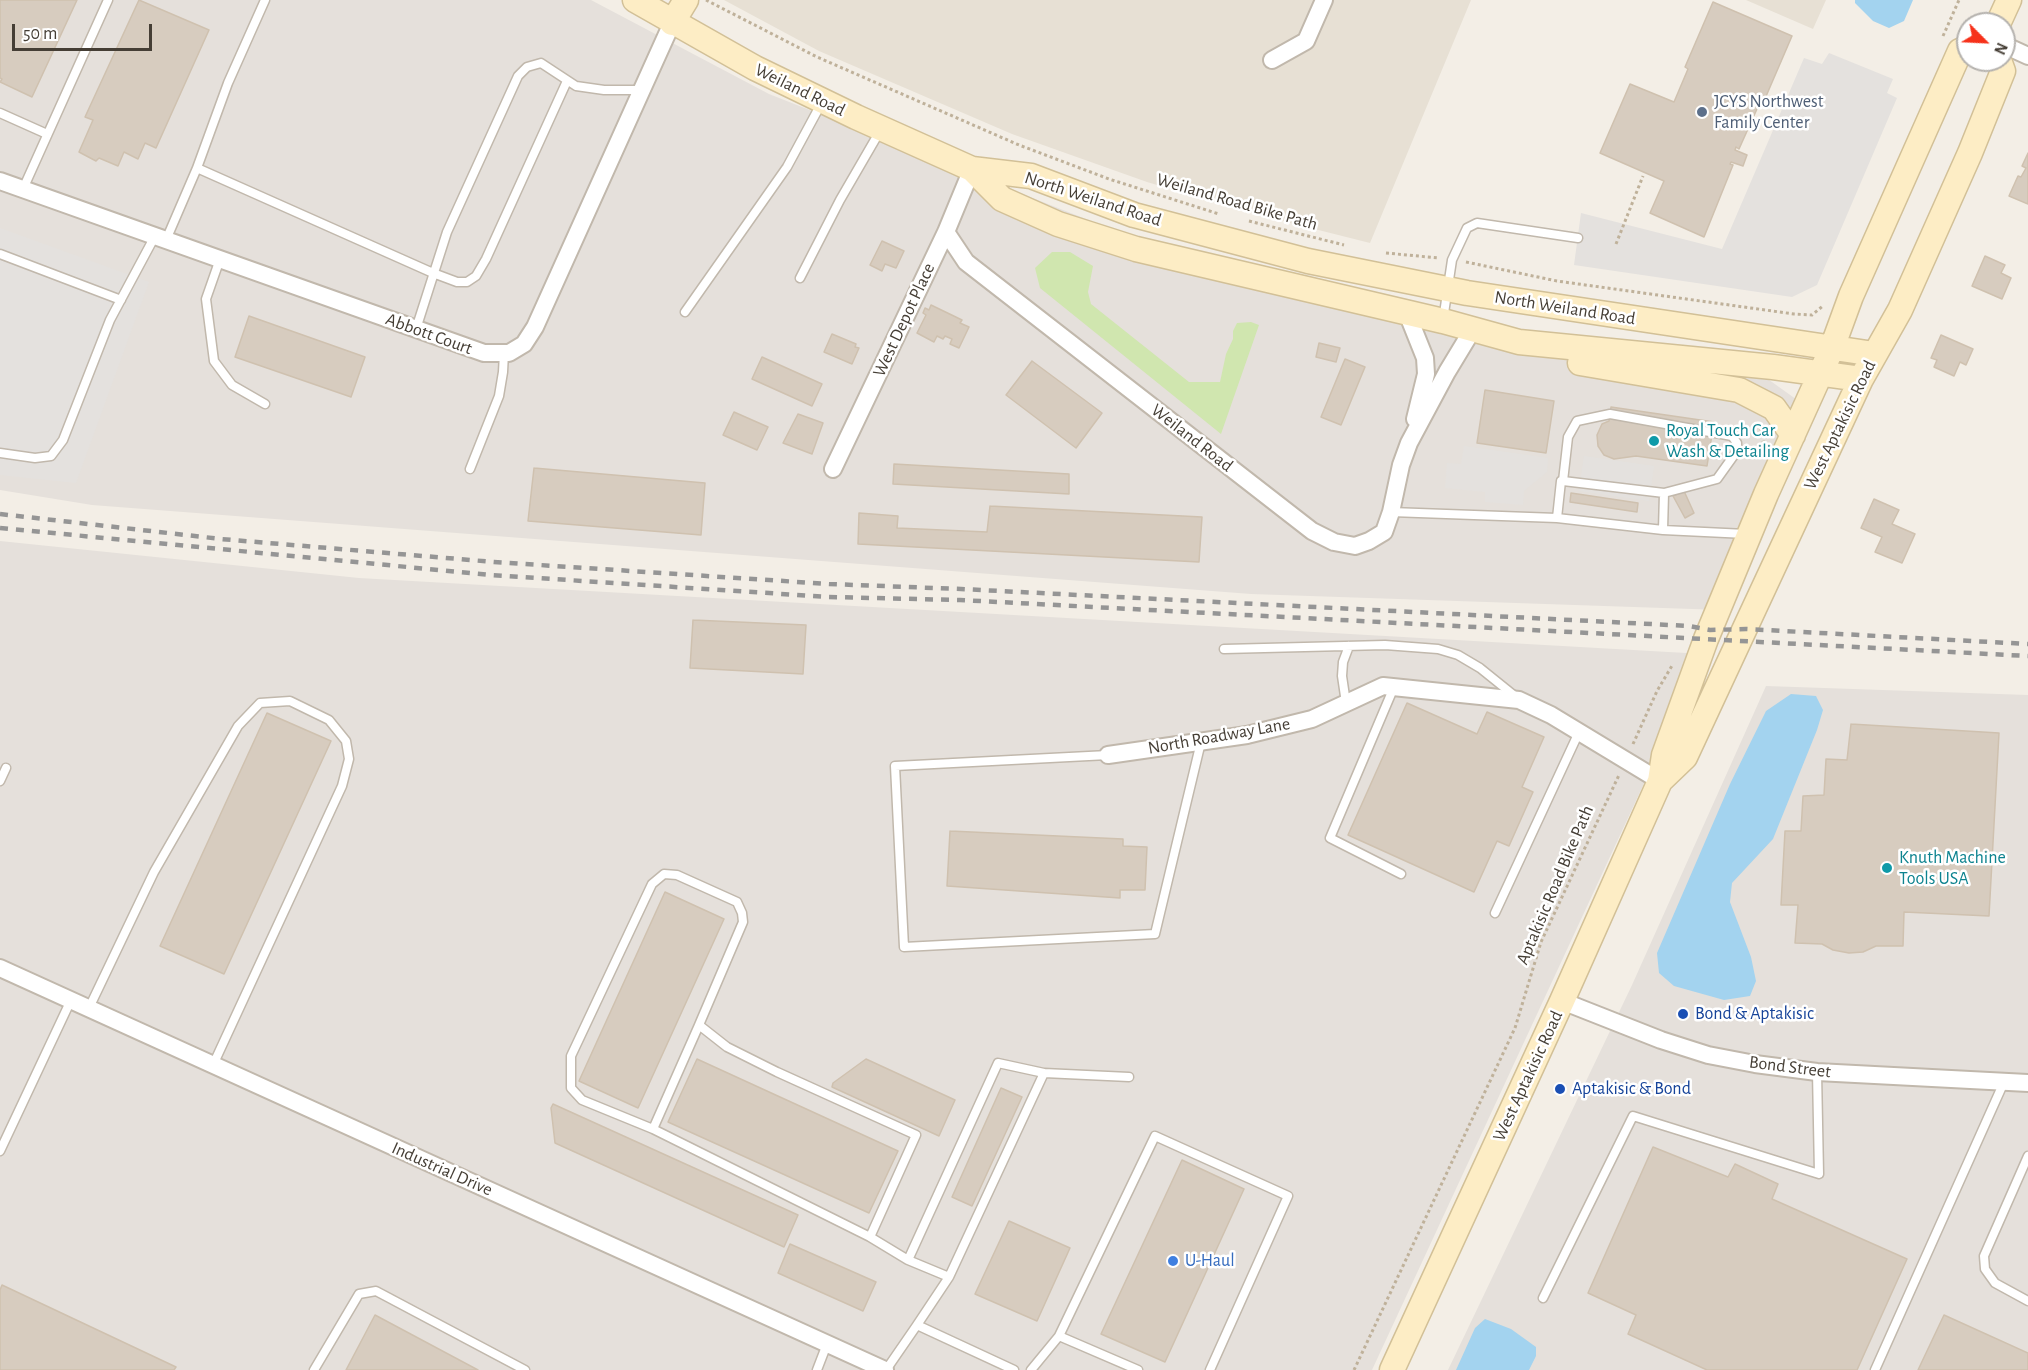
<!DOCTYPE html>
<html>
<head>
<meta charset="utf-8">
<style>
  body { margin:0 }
  #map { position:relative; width:2028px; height:1370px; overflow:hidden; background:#f3eee6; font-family:"Alegreya Sans",sans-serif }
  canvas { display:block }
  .north { position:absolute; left:1956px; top:12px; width:60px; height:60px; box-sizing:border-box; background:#fff; border:2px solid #b5b2ae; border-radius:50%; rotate:114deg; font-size:16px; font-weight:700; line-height:24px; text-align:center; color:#453e35 }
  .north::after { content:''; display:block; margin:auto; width:21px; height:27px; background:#f6311a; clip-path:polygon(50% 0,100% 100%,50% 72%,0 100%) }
  .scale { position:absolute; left:12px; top:24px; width:140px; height:27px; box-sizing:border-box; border:3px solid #453e35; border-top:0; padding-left:8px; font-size:18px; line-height:21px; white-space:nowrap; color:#453e35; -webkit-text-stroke:4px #fff; paint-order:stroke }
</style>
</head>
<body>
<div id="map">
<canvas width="2028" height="1370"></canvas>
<div class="north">N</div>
<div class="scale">50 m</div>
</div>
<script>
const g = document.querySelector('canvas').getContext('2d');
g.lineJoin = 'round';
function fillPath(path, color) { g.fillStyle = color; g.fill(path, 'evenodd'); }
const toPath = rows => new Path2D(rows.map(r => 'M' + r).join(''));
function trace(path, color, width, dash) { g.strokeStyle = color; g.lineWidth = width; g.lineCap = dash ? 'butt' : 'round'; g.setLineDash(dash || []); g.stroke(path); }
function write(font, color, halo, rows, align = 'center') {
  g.font = font + ' "Alegreya Sans",sans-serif'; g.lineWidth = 5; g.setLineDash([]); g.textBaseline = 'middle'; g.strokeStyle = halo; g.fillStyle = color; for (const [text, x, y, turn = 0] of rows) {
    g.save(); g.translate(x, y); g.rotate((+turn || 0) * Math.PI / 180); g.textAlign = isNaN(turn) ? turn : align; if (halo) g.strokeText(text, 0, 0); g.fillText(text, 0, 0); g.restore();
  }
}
fillPath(toPath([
  [724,0,1471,0,1370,243,1255,214,1147,182,1012,134,819,51],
  [1746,0,1826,0,1813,29]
]), '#e7e0d4');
fillPath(toPath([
  [0,0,591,0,769,94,1200,264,1478,341,1765,377,1800,402,1722,610,1251,594,92,505,0,490],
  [0,541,359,578,1704,654,1372,1370,0,1370],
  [1766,686,2028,695,2028,1370,1448,1370,1632,985]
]), '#e5e0db');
fillPath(toPath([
  [1052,252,1070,252,1093,266,1088,292,1091,304,1189,382,1220,382,1226,354,1233,339,1233,331,1237,323,1251,322,1259,325,1221,434,1040,288,1035,268]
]), '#d0e6af');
fillPath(toPath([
  [1829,53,1893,79,1887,93,1897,98,1817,285,1792,297,1574,265,1581,213,1722,249,1804,58,1822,64],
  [0,228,149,282,76,483,0,475],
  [1464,446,1548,458,1547,472,1524,491,1523,505,1485,502,1485,492,1445,488,1447,463,1461,464],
  [1584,456,1654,466,1649,501,1579,491]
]), '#e4e1de');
fillPath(toPath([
  [1855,0,1913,0,1904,21,1889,28,1873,21,1855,3],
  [1791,694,1816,696,1823,710,1817,730,1773,839,1732,883,1730,902,1751,957,1756,981,1750,996,1724,1000,1674,986,1659,973,1657,953,1730,784,1766,711],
  [1485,1319,1511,1329,1536,1347,1536,1356,1529,1370,1456,1370,1475,1328]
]), '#a3d3ef');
const building = toPath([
  [0,0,77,0,32,97,0,82,2,79,0,78,0,0],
  [139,0,209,30,156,148,145,143,138,159,124,152,118,166,99,158,96,161,79,152,93,120,85,117,139,0],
  [1713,2,1792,36,1764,101,1761,100,1739,149,1736,147,1735,150,1747,155,1743,166,1731,162,1730,164,1733,165,1704,237,1650,213,1664,181,1600,153,1630,84,1674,102,1688,69,1685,67,1713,2],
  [2028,153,2028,204,2009,196,2018,176,2021,177,2026,168,2022,166,2028,153],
  [882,241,904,251,896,268,885,264,882,271,870,265,882,241],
  [1985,256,2005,265,2001,273,2011,278,2002,299,1972,286,1985,256],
  [931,305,962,320,960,323,969,327,959,348,950,344,952,339,945,336,943,339,937,336,934,342,917,333,926,315,923,313,925,308,929,310,931,305],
  [249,316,365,357,351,397,235,357,249,316],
  [832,334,856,344,855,347,859,348,852,364,824,352,832,334],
  [1941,335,1973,349,1966,365,1960,362,1954,376,1934,367,1937,360,1931,358,1941,335],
  [1319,343,1340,348,1336,362,1316,357,1319,343],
  [762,357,822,384,812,406,752,379,762,357],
  [1345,359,1365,367,1341,425,1321,417,1345,359],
  [1032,361,1102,413,1076,448,1006,395,1032,361],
  [1485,390,1554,401,1546,453,1477,443,1485,390],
  [1611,407,1714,422,1707,466,1636,456,1614,459,1604,455,1598,446,1597,435,1602,424,1609,421,1611,407],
  [734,412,768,427,757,450,723,435,734,412],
  [798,414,823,423,812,454,783,443,798,414],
  [894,464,1069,474,1069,494,893,484,894,464],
  [534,468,705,483,701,535,528,521,534,468],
  [1684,491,1694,513,1685,518,1673,496,1684,491],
  [1571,493,1638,503,1637,512,1570,502,1571,493],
  [1874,499,1899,510,1892,524,1915,534,1902,563,1875,552,1882,537,1861,528,1874,499],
  [990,506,1202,517,1199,562,858,544,859,513,898,516,897,528,987,532,990,506],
  [693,620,806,625,803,674,690,668,693,620],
  [1407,703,1477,734,1487,712,1544,737,1522,787,1533,792,1509,846,1497,841,1474,892,1348,835,1407,703],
  [267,713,331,741,224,974,160,946,267,713],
  [1851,724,1999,733,1989,916,1904,912,1903,946,1876,946,1863,952,1849,953,1833,950,1822,944,1795,943,1798,905,1781,905,1785,831,1801,831,1803,796,1824,795,1826,759,1847,760,1851,724],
  [950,831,1123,839,1123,846,1147,847,1145,890,1120,890,1120,898,947,886,950,831],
  [665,892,724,919,638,1108,579,1081,665,892],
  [697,1059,898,1151,869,1213,668,1122,697,1059],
  [866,1059,955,1100,939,1136,832,1087,833,1083,866,1059],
  [1001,1088,1022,1097,972,1206,952,1197,1001,1088],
  [553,1104,798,1215,784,1247,555,1143,551,1108,553,1104],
  [1653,1147,1728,1177,1735,1164,1778,1184,1772,1199,1907,1259,1857,1370,1707,1370,1628,1334,1636,1315,1588,1293,1653,1147],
  [1182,1160,1244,1189,1165,1362,1101,1334,1182,1160],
  [1009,1221,1070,1248,1037,1321,975,1294,1009,1221],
  [790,1244,876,1282,863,1311,778,1273,790,1244],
  [2,1285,176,1367,174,1370,0,1370,0,1290,2,1285],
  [375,1315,478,1370,346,1370,375,1315],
  [1944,1315,2028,1353,2028,1370,1918,1370,1944,1315]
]);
fillPath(building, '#d7ccbf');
trace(building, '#cfc1af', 1.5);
const lane = toPath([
  [0,113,47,134],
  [197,168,228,83,265,0],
  [23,189,108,0],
  [166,240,197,168,433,273,457,282,467,282,476,276,486,259,567,81],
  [0,254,121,300],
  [220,259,206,299,214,361,232,385,265,404],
  [800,278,840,200,880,131],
  [685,312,787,167,821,104],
  [1443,320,1452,260,1467,228,1477,223,1578,238],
  [416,329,447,232,518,76,527,67,541,63,576,86,604,90,642,90],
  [0,453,35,458,51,456,63,440,110,320,155,236],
  [470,469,499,396,503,372,504,353],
  [1391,512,1557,518,1561,481,1563,481,1664,493,1717,479,1737,451,1737,443,1732,436,1610,414,1577,421,1568,437,1563,481],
  [1557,518,1663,530,1746,534],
  [1663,530,1664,493],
  [1224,649,1385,645,1438,649,1458,655,1480,668,1516,697],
  [1394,687,1330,838,1401,874],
  [1346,703,1342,676,1343,662,1349,646],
  [1108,755,895,766,904,947,1155,934,1201,742],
  [0,781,6,768],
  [1495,913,1579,732],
  [89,1008,154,872,238,726,260,703,290,701,329,720,346,741,349,759,342,786,213,1065],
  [699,1025,653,1129,582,1100,571,1088,571,1056,652,884,664,874,677,875,737,902,742,913,743,922,699,1025,727,1047,777,1072,916,1135,870,1237,908,1260],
  [653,1129,870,1237],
  [0,1151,71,1000],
  [2028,1156,1984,1256,1985,1269,1995,1283,2028,1301],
  [949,1277,908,1260,998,1063,1044,1073],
  [1543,1298,1633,1116,1819,1174,1817,1072],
  [917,1325,949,1277,1044,1073,1129,1077],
  [1059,1336,1155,1136,1288,1196,1210,1370],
  [314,1370,359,1294,376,1291,525,1370],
  [817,1370,827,1344],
  [886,1370,917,1325,1014,1370],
  [1031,1370,1059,1336,1138,1370],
  [1875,1370,2004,1082]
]);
const street = toPath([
  [2004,45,2028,56],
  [1272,60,1306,41,1324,0],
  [0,181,484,353,509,353,524,344,535,327,672,23],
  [946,232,966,262,1312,531,1334,542,1355,546,1369,541,1384,532,1391,512,1401,465,1409,443,1447,372,1473,329],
  [1407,313,1425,358,1426,374,1415,419],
  [833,469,946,232,972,169],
  [1108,755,1247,735,1312,719,1383,686,1519,700,1551,715,1660,781],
  [0,968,885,1370],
  [1562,1001,1661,1040,1708,1055,1755,1064,1817,1072,2028,1083]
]);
const secondary = toPath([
  [635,0,755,68,856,117,972,169,1031,176,1134,215,1308,261,1467,293,1874,354],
  [672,23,686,0],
  [1998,24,2009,0],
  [972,169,1002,199,1058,224,1136,249,1443,321,1519,342,1773,367,1861,379],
  [1580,363,1739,390,1774,408,1793,435],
  [1660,781,1685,757,1861,379,1900,310,1970,153,2003,71,1999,60],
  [1392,1370,1562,1001,1660,781,1664,755,1706,639,1766,494,1832,348,1851,296,1960,51,1968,48]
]);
trace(lane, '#c1b8ac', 11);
trace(street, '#c1b8ac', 20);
trace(secondary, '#d2c097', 27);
trace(toPath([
  [706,0,817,57,1019,145,1109,179,1219,214],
  [1943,36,1959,0],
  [1249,221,1344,245],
  [1616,244,1643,176],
  [1386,253,1439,258],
  [1466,262,1557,281,1794,314,1812,315,1824,305],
  [1761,429,1764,446],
  [1633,744,1657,691,1673,664],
  [1354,1370,1515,1028,1541,942,1619,775]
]), '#bfb19a', 3, [3, 3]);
trace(lane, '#fff', 8);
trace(street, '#fff', 16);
trace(secondary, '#fdedc5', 24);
trace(toPath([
  [0,514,221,539,494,562,829,584,961,589,1689,626,1710,630,1746,629,2028,644],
  [0,528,491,575,829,597,960,600,2028,656]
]), '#959595', 4.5, [8, 8]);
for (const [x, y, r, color] of [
  [1702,112,6,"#5c6f8a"],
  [1654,441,6,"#0f9aa8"],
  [1887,868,6,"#0f9aa8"],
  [1683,1014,6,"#1a4fb4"],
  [1560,1089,6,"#1a4fb4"],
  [1173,1261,6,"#3f7fe0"]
]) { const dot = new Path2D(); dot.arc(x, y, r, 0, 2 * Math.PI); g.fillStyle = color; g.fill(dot); trace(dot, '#fff', 2); }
write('18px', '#453e35', '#fff', [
  ["Weiland Road",800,90,26],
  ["North Weiland Road",1093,199,18],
  ["Weiland Road Bike Path",1237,202,16],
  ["North Weiland Road",1565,308,9],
  ["West Depot Place",904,320,-65],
  ["Abbott Court",429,334,20],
  ["West Aptakisic Road",1840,425,-64],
  ["Weiland Road",1192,438,38],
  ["North Roadway Lane",1219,736,-10],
  ["Aptakisic Road Bike Path",1555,885,-67],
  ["Bond Street",1790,1067,7],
  ["West Aptakisic Road",1528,1076,-65],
  ["Industrial Drive",442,1169,24]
]);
write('18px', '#4e5e75', '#fff', [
  ["JCYS Northwest",1714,102],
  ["Family Center",1714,123]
], 'left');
write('18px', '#0d838f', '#fff', [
  ["Royal Touch Car",1666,431],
  ["Wash & Detailing",1666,452],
  ["Knuth Machine",1899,858],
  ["Tools USA",1899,879]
], 'left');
write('18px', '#164399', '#fff', [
  ["Bond & Aptakisic",1695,1014],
  ["Aptakisic & Bond",1572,1089]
], 'left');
write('18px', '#366cbe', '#fff', [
  ["U-Haul",1185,1261]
], 'left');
</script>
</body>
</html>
